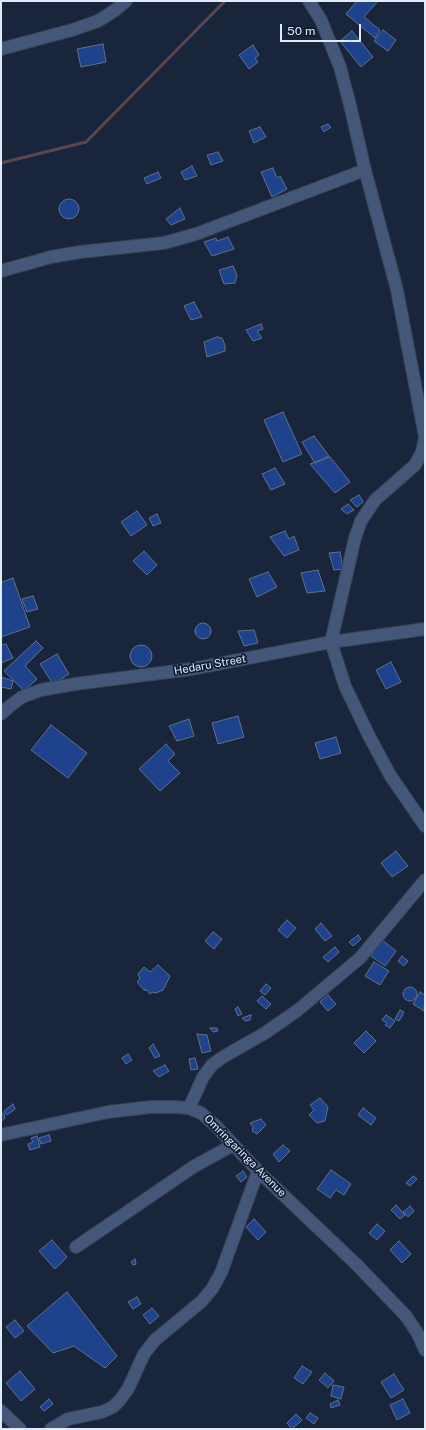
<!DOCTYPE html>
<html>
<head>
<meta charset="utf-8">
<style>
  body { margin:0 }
  #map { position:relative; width:426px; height:1430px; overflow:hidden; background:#19253b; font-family:"Public Sans",sans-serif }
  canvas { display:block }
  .frame { position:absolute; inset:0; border:2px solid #e2ebfa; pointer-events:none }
  .scale { position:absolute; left:280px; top:24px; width:81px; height:18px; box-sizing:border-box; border:2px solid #e2ebfa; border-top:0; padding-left:5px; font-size:12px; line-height:14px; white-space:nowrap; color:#e2ebfa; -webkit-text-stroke:3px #0f1b31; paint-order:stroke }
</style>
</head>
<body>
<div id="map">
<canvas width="426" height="1430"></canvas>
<div class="frame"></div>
<div class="scale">50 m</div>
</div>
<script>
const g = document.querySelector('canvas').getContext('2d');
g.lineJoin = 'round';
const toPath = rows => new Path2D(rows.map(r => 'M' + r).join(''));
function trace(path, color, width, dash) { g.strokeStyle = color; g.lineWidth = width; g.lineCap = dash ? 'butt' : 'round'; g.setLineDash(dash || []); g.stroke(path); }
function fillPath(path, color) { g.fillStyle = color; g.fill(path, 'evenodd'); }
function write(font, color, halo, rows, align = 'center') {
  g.font = font + ' "Public Sans",sans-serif'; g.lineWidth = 3.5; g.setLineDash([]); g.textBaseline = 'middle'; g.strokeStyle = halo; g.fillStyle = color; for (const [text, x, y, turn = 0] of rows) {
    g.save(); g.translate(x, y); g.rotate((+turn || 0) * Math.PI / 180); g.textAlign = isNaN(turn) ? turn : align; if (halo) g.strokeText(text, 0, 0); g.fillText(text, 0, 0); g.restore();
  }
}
trace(toPath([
  [1,163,86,142,225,1]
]), '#58484c', 3);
const building = toPath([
  [357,1,378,1,364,17,380,30,375,38,346,14,357,1],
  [383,30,396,40,388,51,374,41,383,30],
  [352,31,373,57,361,67,340,41,352,31],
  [103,44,106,62,81,67,77,49,103,44],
  [253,45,259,55,255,58,258,62,249,69,239,55,253,45],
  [328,124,331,127,324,132,321,127,328,124],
  [260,127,266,137,254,143,249,131,260,127],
  [218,152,223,161,211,165,207,155,218,152],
  [192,166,197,176,185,180,181,172,192,166],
  [273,168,277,178,280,176,287,189,272,197,261,172,273,168],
  [158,172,161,178,147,184,144,178,158,172],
  '59 209a10 10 0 1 1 20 0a10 10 0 1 1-20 0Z',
  [180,208,185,219,171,225,166,219,180,208],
  [228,237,234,249,212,256,204,242,216,238,217,241,228,237],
  [233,266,237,275,235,283,224,284,219,270,233,266],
  [194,302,202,317,191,320,184,306,194,302],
  [261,324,263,329,257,331,262,338,253,341,246,330,261,324],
  [217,337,222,338,225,345,225,351,207,357,204,342,217,337],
  [283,412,302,454,283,462,264,420,283,412],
  [314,436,329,456,315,463,302,442,314,436],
  [330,457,350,482,335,493,310,464,330,457],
  [275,468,285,484,271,490,262,474,275,468],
  [359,495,363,502,357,507,350,500,359,495],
  [348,504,354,510,347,514,341,509,348,504],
  [137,511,147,525,131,536,121,522,137,511],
  [157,514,161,523,153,526,149,518,157,514],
  [285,531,289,539,294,536,299,550,284,556,270,537,285,531],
  [144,551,157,565,147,575,133,561,144,551],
  [340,552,343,569,334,570,329,553,340,552],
  [318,570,325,591,307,593,301,573,318,570],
  [268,572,277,587,257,597,249,579,268,572],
  [13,578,30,627,1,637,1,579,2,582,13,578],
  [33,596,38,609,27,612,22,599,33,596],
  '195 631a8 8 0 1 1 16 0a8 8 0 1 1-16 0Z',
  [254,630,258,643,244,646,238,631,254,630],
  [36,641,43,648,25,666,37,679,24,691,4,671,36,641],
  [6,644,13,658,1,663,1,645,6,644],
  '130 656a11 11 0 1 1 22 0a11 11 0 1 1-22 0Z',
  [57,654,69,674,53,684,40,664,57,654],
  [391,662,401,682,386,689,376,670,391,662],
  [1,677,13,681,11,689,1,687,1,677],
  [238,716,244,737,218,744,212,723,238,716],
  [189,719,194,736,177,741,169,726,189,719],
  [51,725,87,753,68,778,31,750,51,725],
  [336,737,341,753,320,759,315,743,336,737],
  [166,744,175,754,168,761,180,773,160,791,139,769,166,744],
  [396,851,408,866,392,877,381,863,396,851],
  [287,920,296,928,287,938,278,930,287,920],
  [321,923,332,936,325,941,315,929,321,923],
  [213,932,222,939,214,949,205,941,213,932],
  [358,935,361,939,353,946,349,942,358,935],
  [382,940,396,951,385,966,371,956,382,940],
  [335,947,339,952,328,962,323,957,335,947],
  [402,956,408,961,404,966,398,961,402,956],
  [374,962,389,971,380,985,365,976,374,962],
  [158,965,170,976,163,990,156,993,153,992,150,994,146,989,145,991,137,982,140,979,138,974,144,967,150,972,158,965],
  [266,984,271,988,265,995,260,991,266,984],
  '403 994a7 7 0 1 1 14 0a7 7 0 1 1-14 0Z',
  [420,992,425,995,424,1011,413,1004,420,992],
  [328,995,336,1004,328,1011,320,1002,328,995],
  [262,996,271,1004,266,1009,257,1001,262,996],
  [238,1007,242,1014,238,1016,235,1009,238,1007],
  [400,1010,404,1012,399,1021,395,1019,400,1010],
  [251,1015,250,1020,245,1021,242,1018,251,1015],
  [386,1015,395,1021,390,1028,385,1025,387,1023,382,1020,386,1015],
  [210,1028,217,1028,218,1031,213,1032,210,1028],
  [366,1031,376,1041,364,1053,354,1043,366,1031],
  [197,1034,207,1035,211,1051,202,1053,197,1034],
  [153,1044,160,1056,155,1058,149,1048,153,1044],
  [128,1054,132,1060,126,1064,122,1058,128,1054],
  [195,1058,198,1069,191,1070,189,1059,195,1058],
  [165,1065,169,1071,159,1077,153,1071,165,1065],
  [320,1098,328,1107,325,1121,317,1123,309,1115,314,1110,310,1105,320,1098],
  [13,1104,15,1109,7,1115,4,1111,13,1104],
  [363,1108,376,1118,371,1125,358,1115,363,1108],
  [1,1112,4,1114,5,1118,1,1122,1,1112],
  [261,1119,266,1125,257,1134,252,1131,253,1127,250,1123,261,1119],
  [49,1135,51,1141,41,1144,39,1138,49,1135],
  [37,1136,40,1147,30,1150,28,1144,33,1142,31,1138,37,1136],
  [283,1145,290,1151,279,1162,273,1154,283,1145],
  [331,1170,351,1184,344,1195,336,1190,330,1198,317,1189,331,1170],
  [243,1171,247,1177,241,1182,236,1176,243,1171],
  [413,1176,417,1179,410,1186,406,1183,413,1176],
  [396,1205,405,1215,400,1219,391,1210,396,1205],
  [410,1206,414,1211,408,1217,403,1212,410,1206],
  [254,1219,266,1232,258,1240,246,1227,254,1219],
  [377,1224,385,1231,377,1240,369,1233,377,1224],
  [52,1240,67,1257,55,1269,39,1251,52,1240],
  [399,1241,411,1254,402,1263,390,1250,399,1241],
  [135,1259,136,1264,133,1265,131,1262,135,1259],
  [67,1292,117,1356,105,1368,74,1346,53,1353,27,1326,67,1292],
  [137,1297,141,1304,133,1309,128,1302,137,1297],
  [152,1308,159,1316,150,1324,143,1315,152,1308],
  [15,1320,24,1331,15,1338,6,1327,15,1320],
  [302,1366,312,1372,303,1384,294,1378,302,1366],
  [20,1371,35,1389,21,1401,6,1383,20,1371],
  [325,1373,334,1381,328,1388,319,1380,325,1373],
  [394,1374,404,1390,391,1398,381,1382,394,1374],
  [333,1385,344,1387,341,1399,331,1396,333,1385],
  [49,1399,53,1404,44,1411,40,1407,49,1399],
  [403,1399,410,1413,397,1420,390,1405,403,1399],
  [338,1400,340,1405,331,1408,330,1404,338,1400],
  [310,1413,318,1418,314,1424,306,1418,310,1413],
  [296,1414,302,1420,292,1429,287,1423,296,1414]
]);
fillPath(building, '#1e438c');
trace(building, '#61708a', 1);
const minor = toPath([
  [309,1,321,20,340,67,350,105,365,170,397,290,425,437,422,452,415,465,375,500,361,521,355,538,331,642,345,686,368,734,390,775,425,826],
  [1,49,72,30,98,21,114,11,126,1],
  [1,271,51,257,80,252,164,243,196,234,365,170],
  [1,714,10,706,22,697,41,690,75,684,192,669,331,642,425,629],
  [189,1108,203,1077,212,1065,223,1057,265,1033,298,1010,360,958,425,880],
  [1,1135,108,1112,150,1107,174,1107,189,1108,201,1113,216,1126,258,1171,356,1264,406,1316,418,1334,425,1350],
  [76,1247,193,1167,233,1145],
  [1,1411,20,1429],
  [51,1429,68,1419,102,1412,113,1407,120,1400,128,1389,144,1354,155,1340,202,1301,212,1289,221,1273,258,1171]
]);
trace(minor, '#354156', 14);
trace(minor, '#455778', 12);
write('11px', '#e2ebfa', '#0f1b31', [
  ["Hedaru Street",210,665,-10],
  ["Omringaringa Avenue",245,1156,45]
]);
</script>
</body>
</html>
